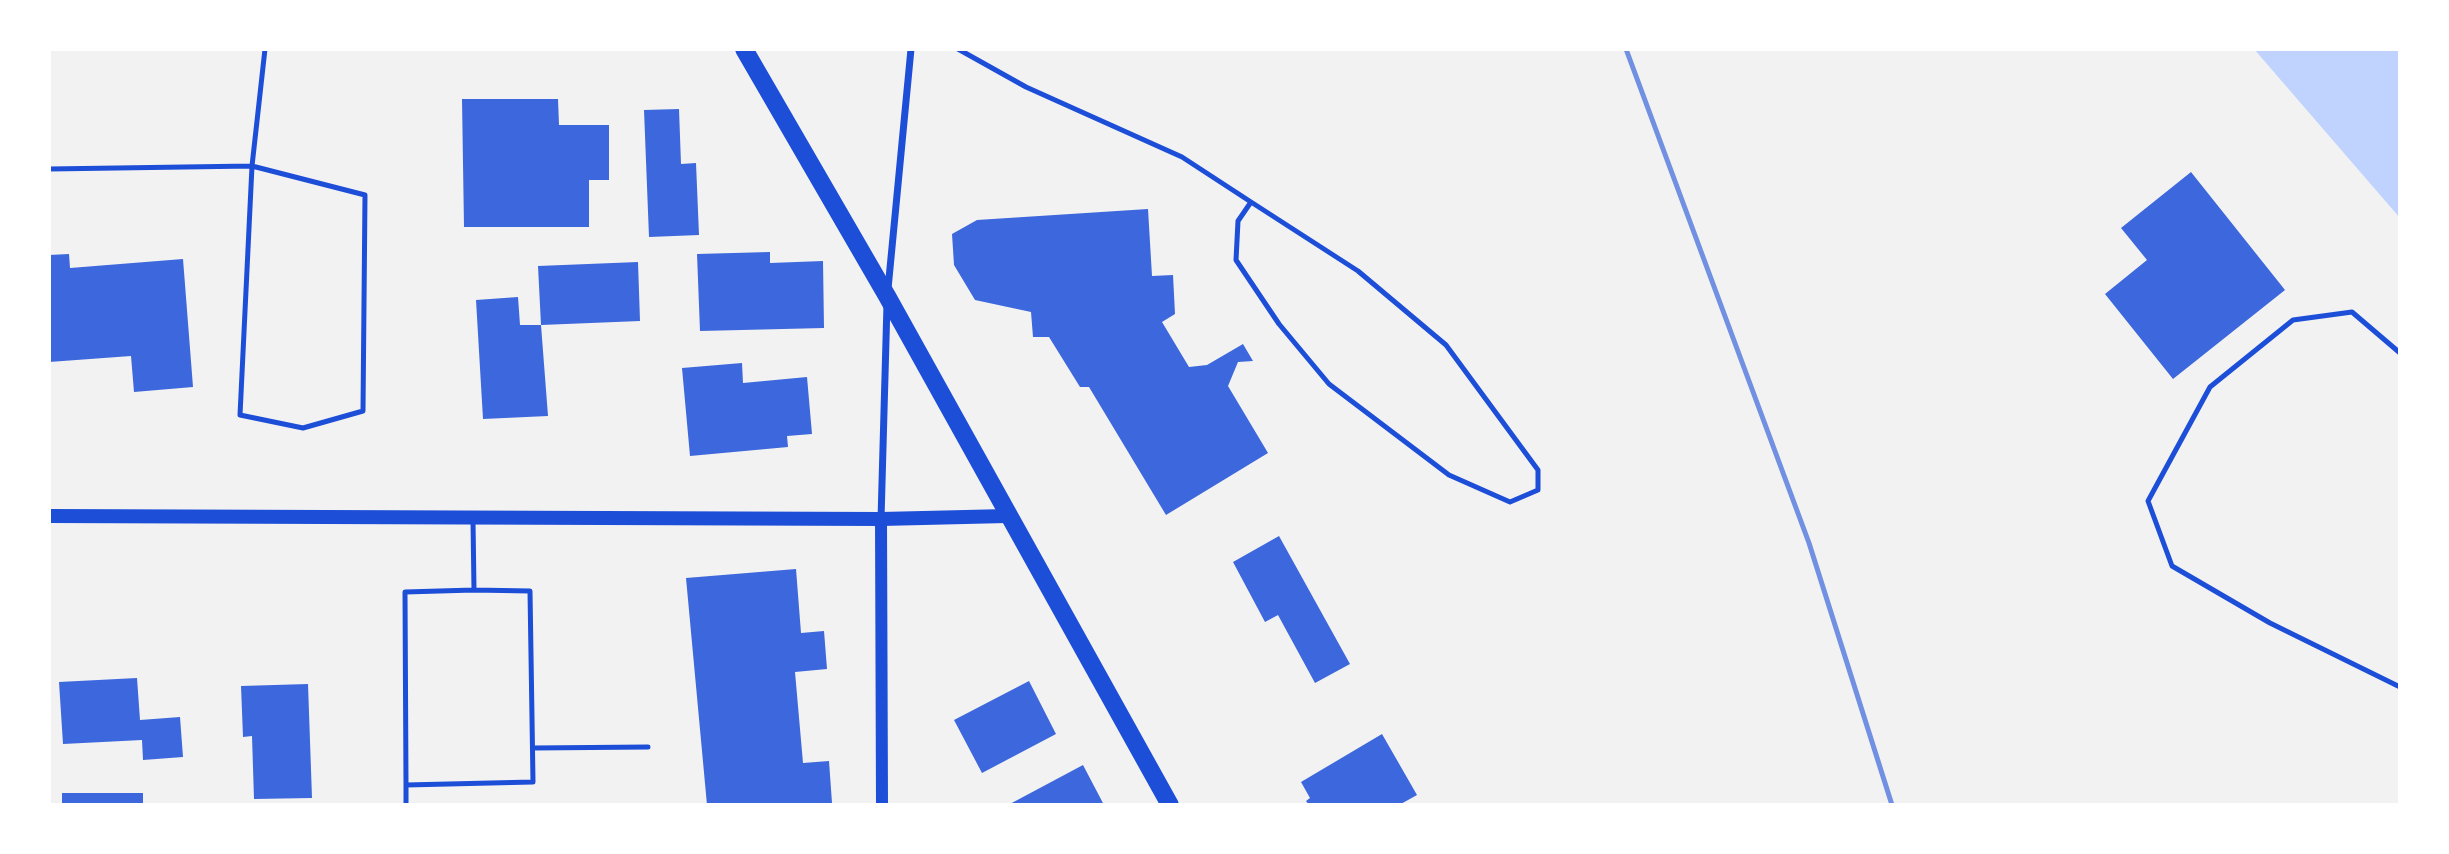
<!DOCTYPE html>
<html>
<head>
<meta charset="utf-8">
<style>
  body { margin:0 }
  #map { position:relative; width:2449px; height:854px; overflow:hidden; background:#f2f2f2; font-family:"Sofia Sans Condensed",sans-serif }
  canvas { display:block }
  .frame { position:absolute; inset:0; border:51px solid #fff; pointer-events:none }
</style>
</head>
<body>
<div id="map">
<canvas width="2449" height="854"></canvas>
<div class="frame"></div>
</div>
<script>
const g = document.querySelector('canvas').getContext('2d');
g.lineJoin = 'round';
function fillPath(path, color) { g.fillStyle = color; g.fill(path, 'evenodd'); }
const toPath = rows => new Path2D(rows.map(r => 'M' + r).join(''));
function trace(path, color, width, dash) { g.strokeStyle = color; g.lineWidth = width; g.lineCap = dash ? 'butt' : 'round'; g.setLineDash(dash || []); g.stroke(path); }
fillPath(toPath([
  [2254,49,2400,49,2400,218]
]), '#bfd3fe');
fillPath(toPath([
  [462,99,558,99,559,125,609,125,609,180,589,180,589,227,464,227],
  [679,109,681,164,696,163,699,235,649,237,644,110],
  [2191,172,2285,290,2173,379,2105,294,2147,260,2121,228],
  [1148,209,1152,276,1173,275,1175,314,1162,322,1189,367,1207,365,1243,344,1253,361,1238,362,1228,386,1268,453,1166,515,1089,387,1080,387,1049,337,1033,337,1031,312,975,300,954,265,952,234,977,220],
  [770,252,770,263,823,261,824,328,700,331,697,254],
  [69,254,70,268,183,259,193,387,134,392,131,356,49,362,49,255],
  [638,262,640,321,541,325,538,266],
  [518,297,520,325,541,325,548,416,483,419,476,300],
  [742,363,743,383,807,377,812,434,787,436,788,447,690,456,682,368],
  [1279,536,1350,664,1315,683,1278,615,1265,622,1233,562],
  [796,569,801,633,824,631,827,669,795,672,803,763,829,761,832,803,707,805,686,578],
  [137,678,140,720,180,717,183,757,143,760,142,740,63,744,59,682],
  [1029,681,1056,734,982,773,954,720],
  [308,684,312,798,254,799,252,736,243,737,241,686],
  [1382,734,1417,795,1399,805,1309,805,1306,801,1310,798,1301,782],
  [1083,765,1104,805,1008,805],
  [62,793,143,793,143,805,62,805]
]), '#3d67dc');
trace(toPath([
  [958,49,1026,87,1182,157,1251,202,1238,221,1236,260,1279,324,1329,384,1449,475,1510,502,1538,490,1538,470,1446,345,1358,271,1251,202],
  [49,169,252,166,365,195,363,411,303,428,240,415,252,166,265,49],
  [2400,353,2352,312,2293,320,2210,387,2148,501,2172,566,2270,623,2400,687],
  [473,520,474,590,405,592,406,785,533,782,530,591,474,590],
  [533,748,648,747],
  [406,785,406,805]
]), '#1d4ed8', 5);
trace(toPath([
  [888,289,911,49],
  [881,519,887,304]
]), '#1d4ed8', 7);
trace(toPath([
  [881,519,882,805]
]), '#1d4ed8', 12);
trace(toPath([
  [49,516,881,519,1007,516]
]), '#1d4ed8', 14);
trace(toPath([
  [744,49,887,296,1170,805]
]), '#1d4ed8', 18);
trace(toPath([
  [1626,49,1809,543,1892,805]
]), '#7290e2', 5);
</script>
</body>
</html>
